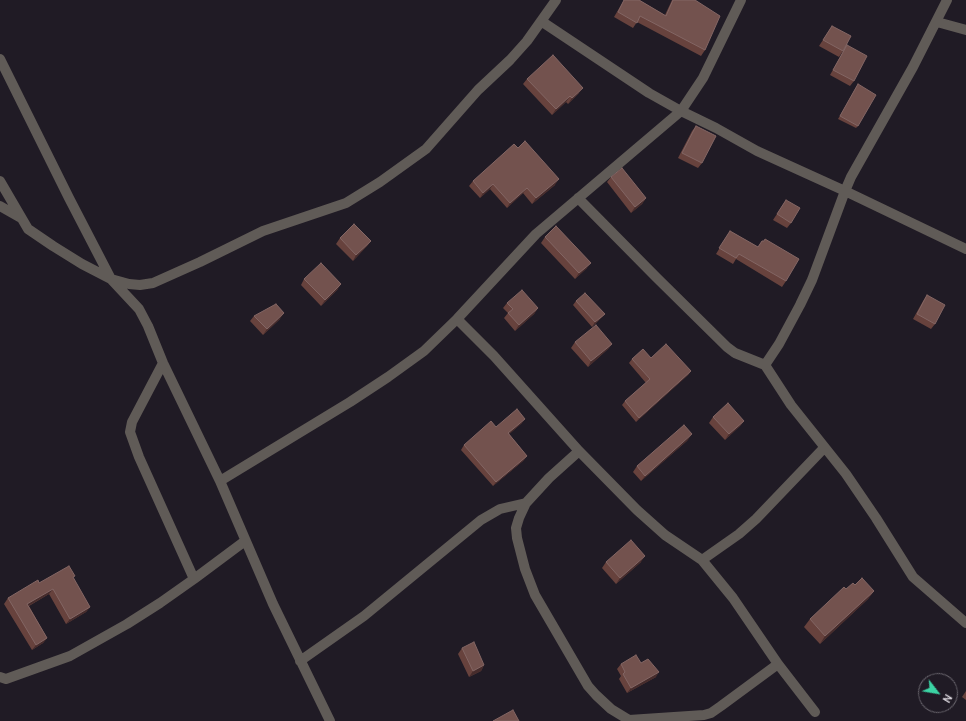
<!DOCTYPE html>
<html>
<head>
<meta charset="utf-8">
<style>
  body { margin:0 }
  #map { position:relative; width:966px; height:721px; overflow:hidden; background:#201b25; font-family:Cabin,sans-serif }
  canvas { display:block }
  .north { position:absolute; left:918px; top:673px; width:40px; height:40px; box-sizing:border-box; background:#201b25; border:1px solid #69656d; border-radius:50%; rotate:121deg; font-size:11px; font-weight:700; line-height:16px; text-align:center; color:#d7d3da }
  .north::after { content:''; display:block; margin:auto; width:14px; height:18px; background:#3bd4a4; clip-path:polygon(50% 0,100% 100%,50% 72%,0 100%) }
</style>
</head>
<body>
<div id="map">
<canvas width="966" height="721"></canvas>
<div class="north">N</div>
</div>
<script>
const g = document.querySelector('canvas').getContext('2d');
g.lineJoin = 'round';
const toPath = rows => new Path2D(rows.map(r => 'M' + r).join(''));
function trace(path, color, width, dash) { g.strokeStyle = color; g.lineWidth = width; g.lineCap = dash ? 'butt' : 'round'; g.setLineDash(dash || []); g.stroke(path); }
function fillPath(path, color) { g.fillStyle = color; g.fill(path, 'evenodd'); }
trace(toPath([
  [541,21,649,93,681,111,716,128,757,151,845,191,966,249],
  [937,22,966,30],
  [0,59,69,198,111,279,139,309,148,326,163,363,220,481,273,604,330,721],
  [0,181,28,229,53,246,82,264,111,279,129,284,140,285,153,283,200,262,263,231,346,203,380,182,426,149,478,90,510,60,527,41,556,0],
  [578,198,656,277,727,347,735,353,765,365,791,405,846,474,876,518,913,577,966,623],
  [0,206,21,218],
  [457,319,494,356,579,451,637,510,665,535,702,560,733,598,778,664,815,712],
  [163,363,132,422,130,432,139,457,194,579],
  [765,365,779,344,800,305,812,280,845,191,851,177,913,67,947,0],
  [579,451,549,478,526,503,519,518,516,528,517,538,525,569,535,595,588,686,596,695,611,709,629,720,704,715,711,713,721,706,778,664],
  [220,481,350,402,388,377,424,351,457,319,536,234,681,111,703,78,741,0],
  [702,560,739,534,756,519,824,448],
  [300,661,364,616,481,520,500,509,526,503],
  [0,677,6,679,70,656,127,624,160,603,194,579,245,541]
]), '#605b57', 10);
fillPath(toPath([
  [624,0,639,0,665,15,672,0,695,0,705,50,701,56,637,22,633,28,614,17],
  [832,26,843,51,839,57,819,46],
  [847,45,854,81,850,86,830,75,844,50],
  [527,79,579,93,568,104,566,102,552,115,523,84],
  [858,84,858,126,856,128,838,119],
  [696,126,702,163,698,168,678,158,692,131],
  [611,177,646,198,642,204,631,213,607,182],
  [473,181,555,185,532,204,523,193,507,208,490,189,480,198,469,186],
  [786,200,791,223,787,228,773,220],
  [730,231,758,247,762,241,786,281,782,287,736,259,733,264,716,254],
  [545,237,587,268,575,279,541,243],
  [340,238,371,241,367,246,353,261,336,244],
  [304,279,338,289,321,306,301,285],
  [927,295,935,324,931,329,913,319,923,301],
  [576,301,605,314,592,327,573,305],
  [507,303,538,308,534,314,515,331,504,318,508,313,503,308],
  [254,316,280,319,263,335,250,321],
  [575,342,612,344,608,349,588,367,571,348],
  [651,358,691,371,688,375,636,422,622,405,625,401,646,383,629,363,632,359],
  [713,417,744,421,740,426,725,440,709,423],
  [522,423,509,434,527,456,523,461,493,486,461,450,464,445,496,427],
  [688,440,641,481,633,472,637,466],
  [606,562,641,562,616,584,602,568],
  [73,578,90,607,86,612,66,624,49,594,29,606,47,638,43,643,32,650,4,604,8,598,39,583],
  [855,585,874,591,868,599,820,644,804,627,810,619,846,589],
  [462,648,484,665,481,671,469,677,458,654],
  [641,663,656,677,627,693,619,679,621,676,617,669,621,664],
  [966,691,966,700,962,697]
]), '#67423d');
fillPath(toPath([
  [583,88,579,93,568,104,572,98],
  [570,96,566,102,552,115,556,109],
  [559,179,555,185,532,204,536,198],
  [493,184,490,189,480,198,483,193],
  [527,188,523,193,507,208,510,203],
  [646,198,642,204,631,213,635,207],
  [371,241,367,246,353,261,356,255],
  [591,263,587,268,575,279,579,273],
  [341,284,338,289,321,306,325,300],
  [538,308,534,314,515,331,519,325],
  [284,313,280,319,263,335,267,329],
  [605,314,592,327,595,322],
  [612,344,608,349,588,367,591,361],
  [691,371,688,375,636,422,639,418],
  [525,419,522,423,505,438,508,433],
  [744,421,740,426,725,440,729,434],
  [692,434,688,440,641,481,645,476],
  [527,456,523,461,493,486,496,482],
  [645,556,641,562,616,584,620,578],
  [53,589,49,594,23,609,27,604],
  [874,591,868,599,820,644,825,636],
  [90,607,86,612,66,624,70,619],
  [47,638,43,643,32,650,36,645],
  [484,665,481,671,469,677,473,671],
  [659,672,656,677,627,693,631,688]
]), '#462c2c');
const building = toPath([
  [624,0,639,0,666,16,673,0,695,0,720,16,705,50,640,16,637,23,618,12,624,0],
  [832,26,851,36,843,51,823,40,832,26],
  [847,45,867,56,854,81,833,70,847,45],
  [553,55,583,88,572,98,570,96,556,109,527,79,553,55],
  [858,84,876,95,858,126,840,116,858,84],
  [696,126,716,136,702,163,682,153,696,126],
  [525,141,559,179,536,198,527,188,510,203,493,184,483,193,473,181,514,144,518,148,525,141],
  [622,168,646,198,635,207,611,177,622,168],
  [786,200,800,208,791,223,777,214,786,200],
  [354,224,371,241,356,255,340,238,354,224],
  [556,226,591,263,579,273,545,237,556,226],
  [730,231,758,247,762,241,764,241,765,239,799,259,786,281,739,254,736,258,719,248,730,231],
  [321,263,341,284,325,300,304,279,321,263],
  [522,290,538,308,519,325,508,313,513,309,507,303,522,290],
  [585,293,605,314,595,322,576,301,585,293],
  [927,295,945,305,935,324,917,314,927,295],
  [276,304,284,313,267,329,254,316,276,304],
  [596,325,612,344,591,361,575,342,596,325],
  [666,344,691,371,639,418,625,401,650,379,632,359,643,349,651,358,666,344],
  [728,403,744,421,729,434,713,417,728,403],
  [517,409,525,419,508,433,527,456,496,482,464,445,491,421,496,427,517,409],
  [684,425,692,434,645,476,637,466,684,425],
  [631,540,645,556,620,578,606,562,631,540],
  [69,566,75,576,73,577,90,607,70,619,53,589,27,604,47,638,36,645,8,598,38,580,39,583,69,566],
  [862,578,874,591,825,636,810,619,844,587,846,589,853,583,855,585,862,578],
  [474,642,484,665,473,671,462,648,474,642],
  [636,655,641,663,648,659,659,672,631,688,623,674,625,672,621,664,636,655],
  [513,710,519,721,493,721,513,710]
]);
fillPath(building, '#73524e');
trace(building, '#836664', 1);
</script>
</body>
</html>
